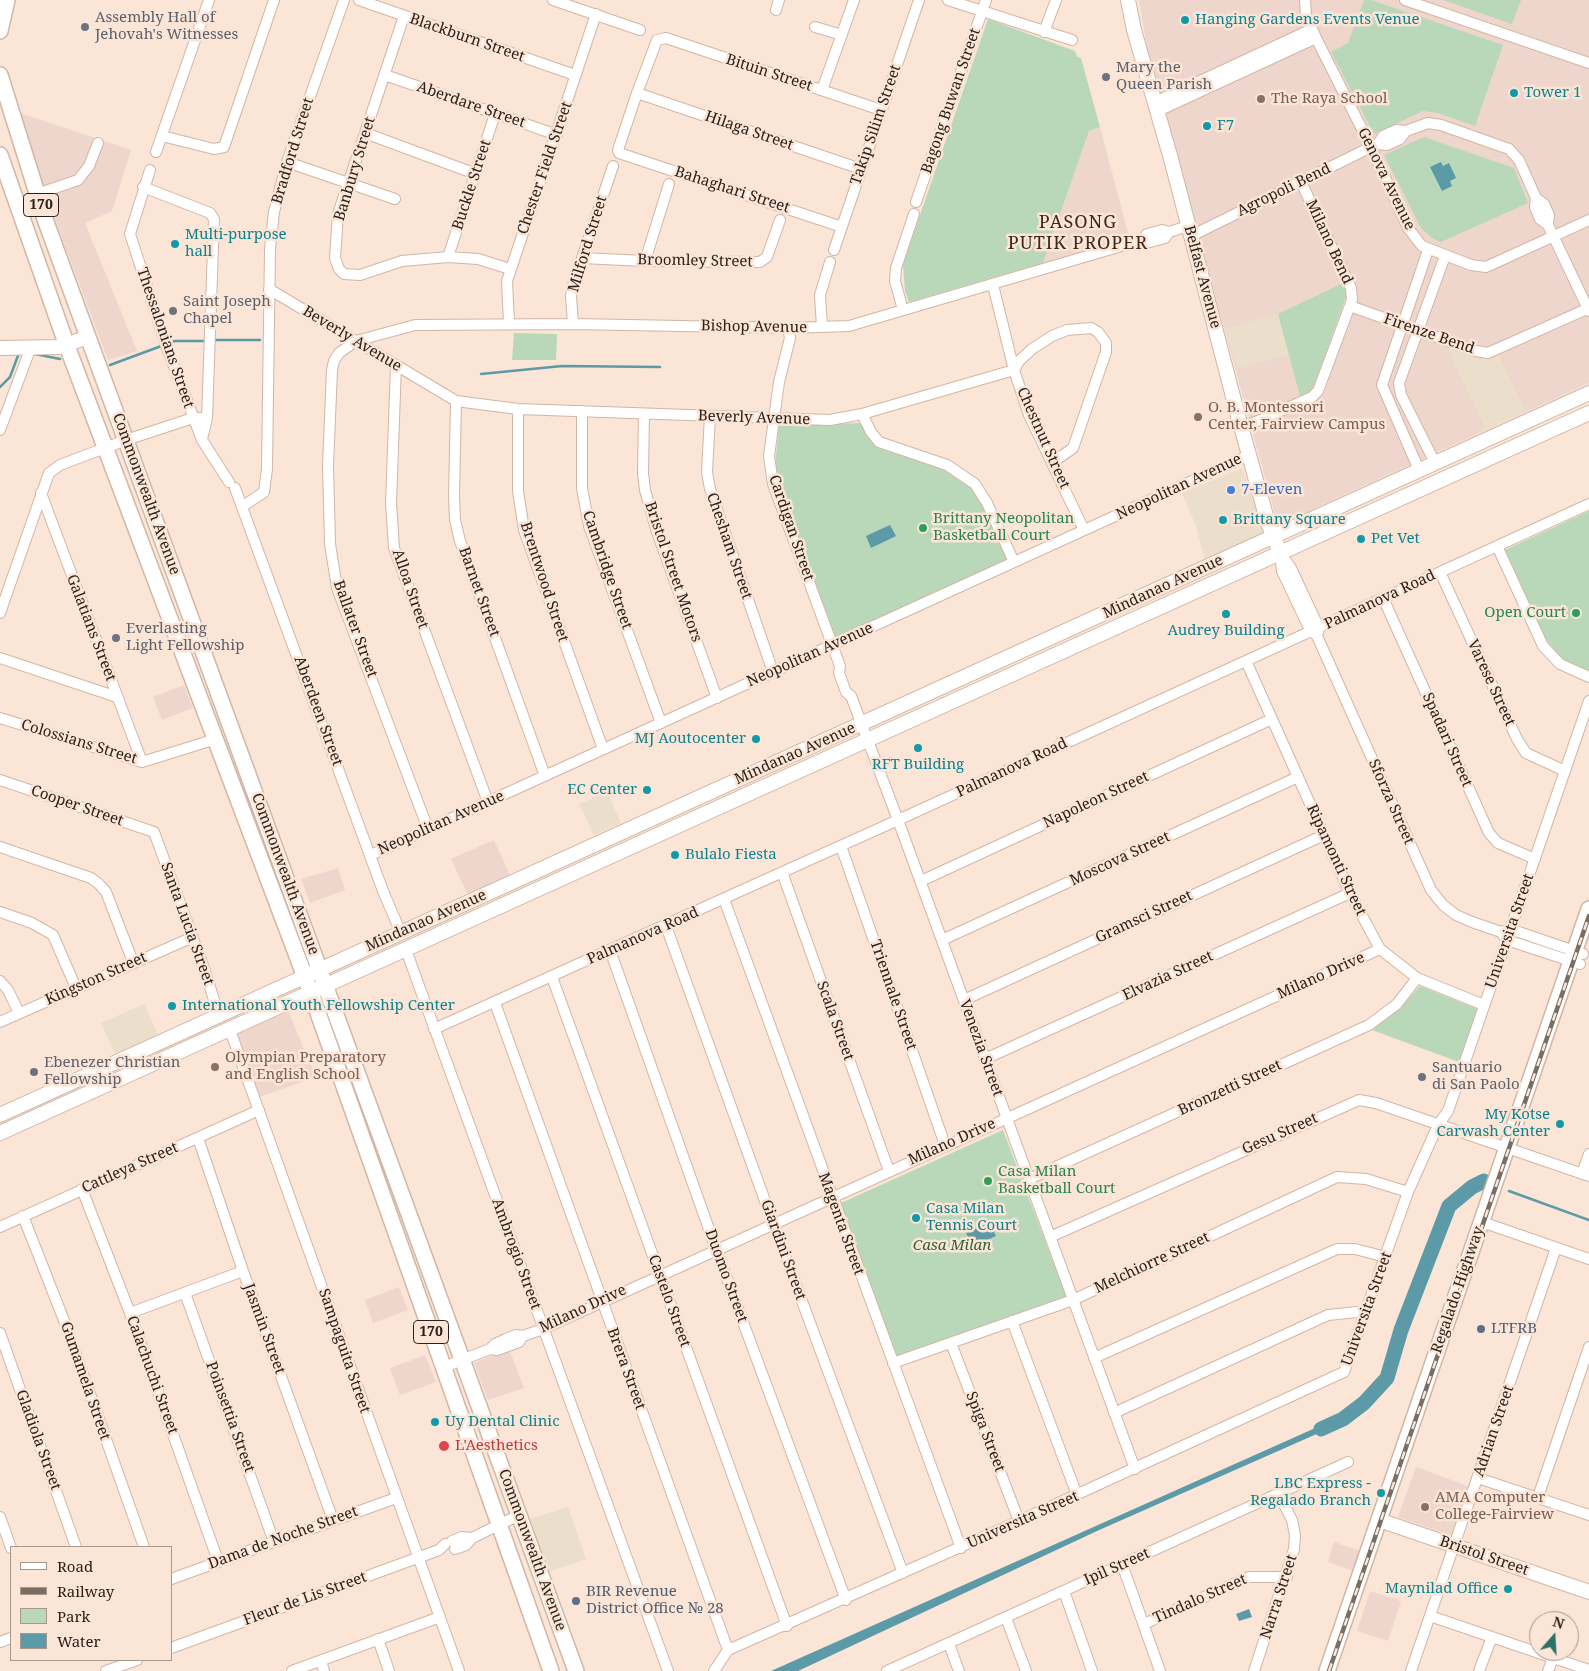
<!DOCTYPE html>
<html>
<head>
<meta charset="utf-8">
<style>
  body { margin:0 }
  #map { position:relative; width:1589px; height:1671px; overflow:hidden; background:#fbe5d6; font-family:"Noto Serif",serif }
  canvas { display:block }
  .legend { position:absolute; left:10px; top:1546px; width:162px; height:115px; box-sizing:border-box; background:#fbe5d6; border:1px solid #a8978b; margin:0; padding:6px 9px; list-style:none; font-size:15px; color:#2b211a }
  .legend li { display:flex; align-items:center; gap:10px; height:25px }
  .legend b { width:25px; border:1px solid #a8978b }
  .north { position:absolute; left:1529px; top:1611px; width:50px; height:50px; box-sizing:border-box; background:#fbe5d6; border:1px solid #a8978b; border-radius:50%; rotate:19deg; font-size:14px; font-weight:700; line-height:20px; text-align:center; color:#2b211a }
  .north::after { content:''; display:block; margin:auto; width:18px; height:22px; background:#2c7268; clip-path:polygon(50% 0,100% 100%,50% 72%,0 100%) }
</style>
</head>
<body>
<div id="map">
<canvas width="1589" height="1671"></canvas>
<ul class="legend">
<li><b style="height:6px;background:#fff"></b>Road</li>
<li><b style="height:6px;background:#7c6d63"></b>Railway</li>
<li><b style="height:14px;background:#b8d8b9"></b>Park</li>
<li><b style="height:14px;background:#5d9aa7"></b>Water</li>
</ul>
<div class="north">N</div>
</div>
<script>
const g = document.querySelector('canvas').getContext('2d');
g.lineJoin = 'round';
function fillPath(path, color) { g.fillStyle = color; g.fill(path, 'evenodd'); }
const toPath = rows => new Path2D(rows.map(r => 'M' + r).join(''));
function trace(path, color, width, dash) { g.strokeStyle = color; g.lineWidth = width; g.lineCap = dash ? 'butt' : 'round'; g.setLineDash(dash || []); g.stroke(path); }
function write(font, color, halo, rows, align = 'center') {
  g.font = font + ' "Noto Serif",serif'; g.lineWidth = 5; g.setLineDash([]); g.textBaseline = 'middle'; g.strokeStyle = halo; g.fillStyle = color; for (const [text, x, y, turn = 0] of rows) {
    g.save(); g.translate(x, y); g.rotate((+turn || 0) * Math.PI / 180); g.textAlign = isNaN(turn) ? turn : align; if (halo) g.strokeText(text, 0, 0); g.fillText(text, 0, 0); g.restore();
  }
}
fillPath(toPath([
  [1139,0,1589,0,1589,383,1278,525,1147,47],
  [14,111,131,150,112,211,85,223,137,351,108,360],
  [1100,127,1129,237,1043,263,1089,131],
  [184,685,193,708,162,720,153,697],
  [494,840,510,875,468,895,451,859],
  [338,868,345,890,310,903,301,879],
  [288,1011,316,1077,259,1097,235,1034],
  [399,1287,408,1310,373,1323,365,1300],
  [509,1349,524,1388,488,1400,474,1363],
  [425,1355,436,1382,400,1395,390,1368],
  [1416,1467,1470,1487,1452,1536,1398,1517],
  [1334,1542,1363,1552,1356,1572,1328,1562],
  [1370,1591,1401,1601,1388,1641,1357,1631]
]), '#eed6cc');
fillPath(toPath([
  [1278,314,1289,355,1237,369,1225,328],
  [1447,347,1480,359,1498,355,1526,411,1486,430],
  [1242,468,1266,533,1205,560,1196,526,1182,493],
  [607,792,621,823,594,835,579,804],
  [144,1004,158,1035,115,1054,101,1023],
  [568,1507,586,1559,548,1572,530,1519]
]), '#ebdeca');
fillPath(toPath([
  [1364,0,1371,0,1503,45,1475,126,1438,113,1423,111,1374,134,1331,52,1348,43],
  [1443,0,1521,0,1512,24],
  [988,19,1075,51,1077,57,1081,58,1100,127,1089,131,1043,263,909,302,905,291,903,264],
  [1424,137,1514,168,1528,203,1441,242,1432,238,1421,228,1384,155],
  [1343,283,1347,291,1346,296,1315,383,1310,391,1300,396,1278,314],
  [514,333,557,334,556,360,512,360],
  [859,423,862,424,874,443,891,452,945,469,963,479,978,494,1007,556,1005,562,835,639,777,481,775,465,779,426],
  [1589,511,1589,673,1562,660,1546,639,1505,550],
  [1420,986,1480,1010,1459,1062,1372,1030,1404,1004],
  [1003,1130,1066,1296,897,1357,841,1203]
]), '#b8d8b9');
fillPath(toPath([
  [1441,162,1443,166,1449,163,1456,178,1450,181,1452,186,1442,191,1430,167],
  [890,525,896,536,871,548,866,536],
  [989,1223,996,1236,978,1244,977,1252,969,1252,966,1247,970,1241,966,1233],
  [1331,1421,1338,1421,1337,1425,1097,1531,798,1671,771,1671],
  [1249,1609,1252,1617,1239,1621,1236,1614]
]), '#5d9aa7');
trace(toPath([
  [214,340,260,340],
  [169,343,175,341,206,341],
  [35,354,60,359],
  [110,365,164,345],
  [481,374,562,366,660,367],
  [0,387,10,377,19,353],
  [1509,1191,1589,1220]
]), '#5d9aa7', 2.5);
trace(toPath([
  [1321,1429,1343,1419,1364,1403,1387,1378,1401,1330,1449,1206,1472,1187,1484,1181]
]), '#5d9aa7', 15);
const street = toPath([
  [359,0,575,75],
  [553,0,640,30],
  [948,0,1072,40],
  [1305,0,1306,15,1316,38,1371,147,1408,228,1422,246,1471,265,1486,267,1589,220],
  [1405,0,1589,63],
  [776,10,779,0],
  [404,16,338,214,335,258,339,269,344,274,360,275,402,261,448,257,478,259,510,269],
  [815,27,842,35],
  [1044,32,1056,0],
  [385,75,557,135],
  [822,90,854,0],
  [637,93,861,169],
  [1155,102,1312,29],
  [1158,111,1316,38],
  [365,133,476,174],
  [162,136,214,149,224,147,274,0],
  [1378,144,1383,136,1396,130,1406,131,1428,123,1441,125,1509,149,1519,160,1536,198,1544,204,1549,215,1548,225],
  [156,152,209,0],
  [287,162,395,199],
  [150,170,130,234,167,348,202,440,229,482],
  [143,187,210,213,214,219,207,418,202,439],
  [37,194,78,180,89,166,98,143],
  [1536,198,1535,207,1540,219,1548,225,1589,311],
  [916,202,986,0],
  [842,227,619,153,618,150,637,93,657,40,666,38,881,110],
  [1191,236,1371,147,1378,144,1387,145,1400,139,1406,131],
  [1142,240,1147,234,1155,232,1162,230,1169,232,1188,226],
  [834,250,919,0],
  [448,257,495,114],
  [582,258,645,261,760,262,767,257,780,220],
  [645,261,669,184],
  [993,285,1014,370,1029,415,1084,530],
  [269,289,456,401,518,409,830,420,862,414,1014,370,1019,361,1032,349,1052,336,1067,330,1091,328,1098,332,1106,343,1106,352,1073,448,1052,463],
  [1350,306,1476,351,1488,353,1589,308],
  [903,310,895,281,896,268,914,214],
  [509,323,507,281,596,14],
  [573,324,571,296,573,285,613,166],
  [822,327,820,295,830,262],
  [788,328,790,338,779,382,769,456,773,484,840,666,839,673,846,692,851,696,898,820,1135,1469],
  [396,365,391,503,394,548,488,802],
  [456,401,454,496,455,520,460,541,545,776],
  [518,409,518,491,524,530,603,749],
  [582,411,582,488,589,526,661,723],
  [644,414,643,473,645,490,657,532,717,698],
  [862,414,871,432,879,442,947,465,975,484,987,503,1014,562],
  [710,416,707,472,710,489,773,672],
  [1242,428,1312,397,1318,391,1352,300,1351,288,1301,182],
  [0,430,31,347],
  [1435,463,1401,395,1399,383,1445,256],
  [1419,470,1382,385,1428,250],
  [235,488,383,891,401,933],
  [41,493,142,762],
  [243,506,264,492,267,469,270,249,274,212,287,162,344,0],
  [1497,546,1543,646,1560,664,1589,677],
  [1280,553,1291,568,1319,628,1317,636,1431,890,1443,905,1456,915,1472,922,1501,932,1510,929,1583,954],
  [1280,554,1282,571,1311,632,1317,635],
  [1440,572,1517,739,1526,753,1565,771],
  [1383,598,1489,833,1498,843,1535,859],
  [0,613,49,473,60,465,126,440,193,418,207,418],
  [0,658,117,697],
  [1246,661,1350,893,1380,949,1417,978,1484,1005],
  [0,718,142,762,216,739],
  [0,780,154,832,205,971,219,1016],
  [428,829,337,588,330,544,328,466,332,370,334,361,339,353,356,341,415,325,573,324,788,328,849,326,1142,240,1150,242,1165,238,1169,232],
  [841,846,945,1145],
  [0,847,91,878,99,884,106,892,133,962],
  [371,855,1249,455],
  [782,872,889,1171],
  [921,881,1272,719],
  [724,899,961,1548],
  [0,912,32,923,53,935,76,988],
  [666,926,773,1223,903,1573],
  [1503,935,1507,940,1580,964],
  [942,940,1298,777],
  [406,950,668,1671],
  [610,950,716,1249,846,1600],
  [552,977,787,1626],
  [0,981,8,990,19,1013],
  [964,1000,1324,835],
  [495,1003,728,1650],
  [0,1022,193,937],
  [434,1029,898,820,1589,504],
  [230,1030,459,1671],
  [985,1059,1350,893],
  [198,1138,243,1271,333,1520],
  [1582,1174,1589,1154],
  [1029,1179,1369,1025,1397,1004,1417,978],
  [82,1189,130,1313,218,1561],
  [23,1216,65,1323,144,1547],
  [1482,1222,1589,1259],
  [0,1227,259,1110],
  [1050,1237,1359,1100,1376,1103,1589,1176],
  [185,1293,274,1542],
  [130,1313,243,1271],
  [1012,1321,1077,1495],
  [0,1333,76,1547],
  [951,1343,1019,1521],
  [490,1349,497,1350,519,1342,523,1336],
  [1094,1358,1337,1249,1355,1249,1386,1257],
  [893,1363,1073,1300,1337,1177,1366,1179,1408,1192],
  [444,1367,490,1349,495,1344,506,1339,516,1335,523,1336,543,1329,1380,949],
  [1114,1413,1328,1315,1367,1311],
  [1478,1478,1589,1515],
  [1538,1497,1589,1347],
  [0,1517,11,1548],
  [452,1541,462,1537,472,1538],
  [455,1549,466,1545,472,1538,519,1515],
  [1122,1564,1160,1671],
  [171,1579,396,1498],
  [1064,1591,1092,1671],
  [1430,1616,1589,1670],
  [1006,1618,1026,1671],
  [1144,1624,1249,1577,1287,1577],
  [378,1639,389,1671],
  [0,1642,11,1638],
  [949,1644,959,1671],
  [171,1648,439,1550,445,1544],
  [321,1661,324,1671],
  [106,1671,137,1660],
  [292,1671,440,1617],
  [714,1671,728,1650,1019,1521,1344,1372,1408,1192,1438,1125,1448,1111,1589,701],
  [887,1671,1348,1462],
  [1254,1671,1294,1549,1295,1535,1292,1520,1279,1495],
  [1411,1671,1556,1248],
  [1479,1671,1492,1637],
  [1548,1671,1553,1658]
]);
const secondary = toPath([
  [1128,0,1134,30,1171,159,1237,412,1268,523,1277,545],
  [0,348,60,347,88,337],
  [0,1115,1589,393],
  [0,1133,1589,413],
  [1379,1520,1589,1592]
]);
const primary = toPath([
  [0,31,7,0],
  [0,75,46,222,576,1671],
  [0,155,67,346,311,993,551,1671],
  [1327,1671,1589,909]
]);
trace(street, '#d1b6a5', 12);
trace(secondary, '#d1b6a5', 16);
trace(primary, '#d1b6a5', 18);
trace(street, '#fff', 10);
trace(secondary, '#fff', 14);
trace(primary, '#fff', 15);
const rail = toPath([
  [1329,1671,1589,916]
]);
trace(rail, '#7c6d63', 4.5);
trace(rail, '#fbe5d6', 2.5, [8]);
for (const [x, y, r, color] of [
  [1185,20,5,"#0f9aa8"],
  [85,27,5,"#6b7280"],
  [1106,77,5,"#6b7280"],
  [1514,93,5,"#0f9aa8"],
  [1261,99,5,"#8d6e63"],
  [1207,126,5,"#0f9aa8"],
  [175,244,5,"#0f9aa8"],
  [173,311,5,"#6b7280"],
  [1198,417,5,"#8d6e63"],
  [1231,490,5,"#3f7fe0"],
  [1223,520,5,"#0f9aa8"],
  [923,528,5,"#2e9e5b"],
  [1361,539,5,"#0f9aa8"],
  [1576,613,5,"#2e9e5b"],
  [1226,614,5,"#0f9aa8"],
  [116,638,5,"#6b7280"],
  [756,739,5,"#0f9aa8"],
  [918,748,5,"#0f9aa8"],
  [647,790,5,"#0f9aa8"],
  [675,855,5,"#0f9aa8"],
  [172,1006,5,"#0f9aa8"],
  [215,1067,5,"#8d6e63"],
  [34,1072,5,"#6b7280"],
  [1422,1077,5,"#6b7280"],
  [1560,1124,5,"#0f9aa8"],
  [988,1181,5,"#2e9e5b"],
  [916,1218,5,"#0f9aa8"],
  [1481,1329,5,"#5c6f8a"],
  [435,1422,5,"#0f9aa8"],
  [444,1446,6,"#e0444e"],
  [1381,1493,5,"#0f9aa8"],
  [1425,1507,5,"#8d6e63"],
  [1508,1589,5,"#0f9aa8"],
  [576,1601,5,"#5c6f8a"]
]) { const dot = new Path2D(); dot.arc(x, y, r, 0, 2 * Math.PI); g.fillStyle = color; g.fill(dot); trace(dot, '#fbe5d6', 2); }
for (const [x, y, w] of [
  [41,205,35],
  [431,1332,35]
]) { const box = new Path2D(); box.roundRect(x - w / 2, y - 11.5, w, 23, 4); g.fillStyle = '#fbe5d6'; g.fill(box); trace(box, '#2b211a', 1); }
write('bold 14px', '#2b211a', null, [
  ["170",41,205],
  ["170",431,1332]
]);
write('15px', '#5b616d', '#fbe5d6', [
  ["Assembly Hall of",95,18],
  ["Jehovah's Witnesses",95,35],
  ["Mary the",1116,68],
  ["Queen Parish",1116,85],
  ["Saint Joseph",183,302],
  ["Chapel",183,319],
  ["Everlasting",126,629],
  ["Light Fellowship",126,646],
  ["Ebenezer Christian",44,1063],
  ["Fellowship",44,1080],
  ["Santuario",1432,1068],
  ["di San Paolo",1432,1085]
], 'left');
write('15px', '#0d838f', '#fbe5d6', [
  ["Hanging Gardens Events Venue",1195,20],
  ["Tower 1",1524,93],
  ["F7",1217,126],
  ["Multi-purpose",185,235],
  ["hall",185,252],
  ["Brittany Square",1233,520],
  ["Pet Vet",1371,539],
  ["Audrey Building",1226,631,"center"],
  ["MJ Aoutocenter",746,739,"right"],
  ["RFT Building",918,765,"center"],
  ["EC Center",637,790,"right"],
  ["Bulalo Fiesta",685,855],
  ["International Youth Fellowship Center",182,1006],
  ["My Kotse",1550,1115,"right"],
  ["Carwash Center",1550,1132,"right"],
  ["Casa Milan",926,1209],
  ["Tennis Court",926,1226],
  ["Uy Dental Clinic",445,1422],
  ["LBC Express -",1371,1484,"right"],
  ["Regalado Branch",1371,1501,"right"],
  ["Maynilad Office",1498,1589,"right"]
], 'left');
write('15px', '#2b211a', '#fbe5d6', [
  ["Blackburn Street",467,38,19],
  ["Bituin Street",769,73,18],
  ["Bagong Buwan Street",951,101,-71],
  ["Aberdare Street",471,105,19],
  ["Takip Silim Street",876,125,-71],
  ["Hilaga Street",749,131,19],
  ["Bradford Street",293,151,-73],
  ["Chester Field Street",545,168,-71],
  ["Banbury Street",355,169,-73],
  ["Genova Avenue",1386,179,64],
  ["Buckle Street",472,185,-72],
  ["Bahaghari Street",732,190,18],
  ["Agropoli Bend",1284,190,-26],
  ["Milano Bend",1329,242,65],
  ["Milford Street",588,244,-73],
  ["Broomley Street",695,261,1],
  ["Belfast Avenue",1202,277,75],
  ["Bishop Avenue",754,327,1],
  ["Firenze Bend",1429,334,19],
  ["Thessalonians Street",165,338,71],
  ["Beverly Avenue",352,339,31],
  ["Beverly Avenue",754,418,2],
  ["Chestnut Street",1043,438,66],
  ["Neopolitan Avenue",1179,487,-25],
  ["Commonwealth Avenue",146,494,70],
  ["Cardigan Street",791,528,71],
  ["Chesham Street",729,546,71],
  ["Cambridge Street",607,570,71],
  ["Bristol Street Motors",673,572,71],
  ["Brentwood Street",544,582,72],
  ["Mindanao Avenue",1163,587,-25],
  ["Alloa Street",410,589,71],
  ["Barnet Street",479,592,70],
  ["Palmanova Road",1380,600,-25],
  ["Galatians Street",91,628,69],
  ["Ballater Street",355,629,70],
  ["Neopolitan Avenue",810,655,-24],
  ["Varese Street",1491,683,65],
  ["Aberdeen Street",318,711,70],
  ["Spadari Street",1447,740,66],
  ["Colossians Street",79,742,17],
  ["Mindanao Avenue",795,754,-24],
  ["Palmanova Road",1012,768,-25],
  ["Napoleon Street",1096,800,-25],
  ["Sforza Street",1391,802,66],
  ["Cooper Street",77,806,19],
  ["Neopolitan Avenue",441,823,-24],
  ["Moscova Street",1120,859,-25],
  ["Ripamonti Street",1336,860,65],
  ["Commonwealth Avenue",285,874,70],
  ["Gramsci Street",1144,917,-25],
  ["Mindanao Avenue",426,921,-24],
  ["Santa Lucia Street",187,924,70],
  ["Universita Street",1510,931,-71],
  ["Palmanova Road",643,936,-24],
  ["Elvazia Street",1168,976,-25],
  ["Milano Drive",1321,976,-24],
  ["Kingston Street",96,979,-24],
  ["Triennale Street",893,995,71],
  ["Scala Street",835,1021,70],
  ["Venezia Street",981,1048,70],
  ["Bronzetti Street",1230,1088,-25],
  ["Gesu Street",1280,1134,-24],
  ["Milano Drive",952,1142,-24],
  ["Cattleya Street",130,1168,-24],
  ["Magenta Street",841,1224,70],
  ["Giardini Street",783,1250,70],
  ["Ambrogio Street",516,1254,70],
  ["Melchiorre Street",1152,1263,-25],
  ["Duomo Street",726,1276,70],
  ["Regalado Highway",1458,1290,-71],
  ["Castelo Street",669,1301,70],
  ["Milano Drive",583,1309,-25],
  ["Universita Street",1367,1309,-70],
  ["Jasmin Street",264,1329,70],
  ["Sampaguita Street",344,1351,71],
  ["Brera Street",626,1369,70],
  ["Calachuchi Street",152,1375,70],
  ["Gumamela Street",85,1381,71],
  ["Poinsettia Street",230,1417,70],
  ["Adrian Street",1494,1431,-71],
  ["Spiga Street",985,1432,69],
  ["Gladiola Street",38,1440,70],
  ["Universita Street",1023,1520,-24],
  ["Dama de Noche Street",283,1538,-20],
  ["Commonwealth Avenue",532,1550,70],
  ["Bristol Street",1484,1556,19],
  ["Ipil Street",1117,1567,-24],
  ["Narra Street",1279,1597,-72],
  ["Fleur de Lis Street",305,1599,-20],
  ["Tindalo Street",1200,1599,-24]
]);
write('15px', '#785e54', '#fbe5d6', [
  ["The Raya School",1271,99],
  ["O. B. Montessori",1208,408],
  ["Center, Fairview Campus",1208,425],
  ["Olympian Preparatory",225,1058],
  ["and English School",225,1075],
  ["AMA Computer",1435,1498],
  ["College-Fairview",1435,1515]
], 'left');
write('15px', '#366cbe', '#fbe5d6', [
  ["7-Eleven",1241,490]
], 'left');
write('15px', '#27864d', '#fbe5d6', [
  ["Brittany Neopolitan",933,519],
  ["Basketball Court",933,536],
  ["Open Court",1566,613,"right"],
  ["Casa Milan",998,1172],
  ["Basketball Court",998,1189]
], 'left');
write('italic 15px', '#2e6434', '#fbe5d6', [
  ["Casa Milan",952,1246]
]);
write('15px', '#4e5e75', '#fbe5d6', [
  ["LTFRB",1491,1329],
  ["BIR Revenue",586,1592],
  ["District Office № 28",586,1609]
], 'left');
write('15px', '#be3a42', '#fbe5d6', [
  ["L'Aesthetics",455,1446]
], 'left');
g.letterSpacing = '1px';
write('18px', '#3e291b', '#fbe5d6', [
  ["PASONG",1078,223],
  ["PUTIK PROPER",1078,244]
]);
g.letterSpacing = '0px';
</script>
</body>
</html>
